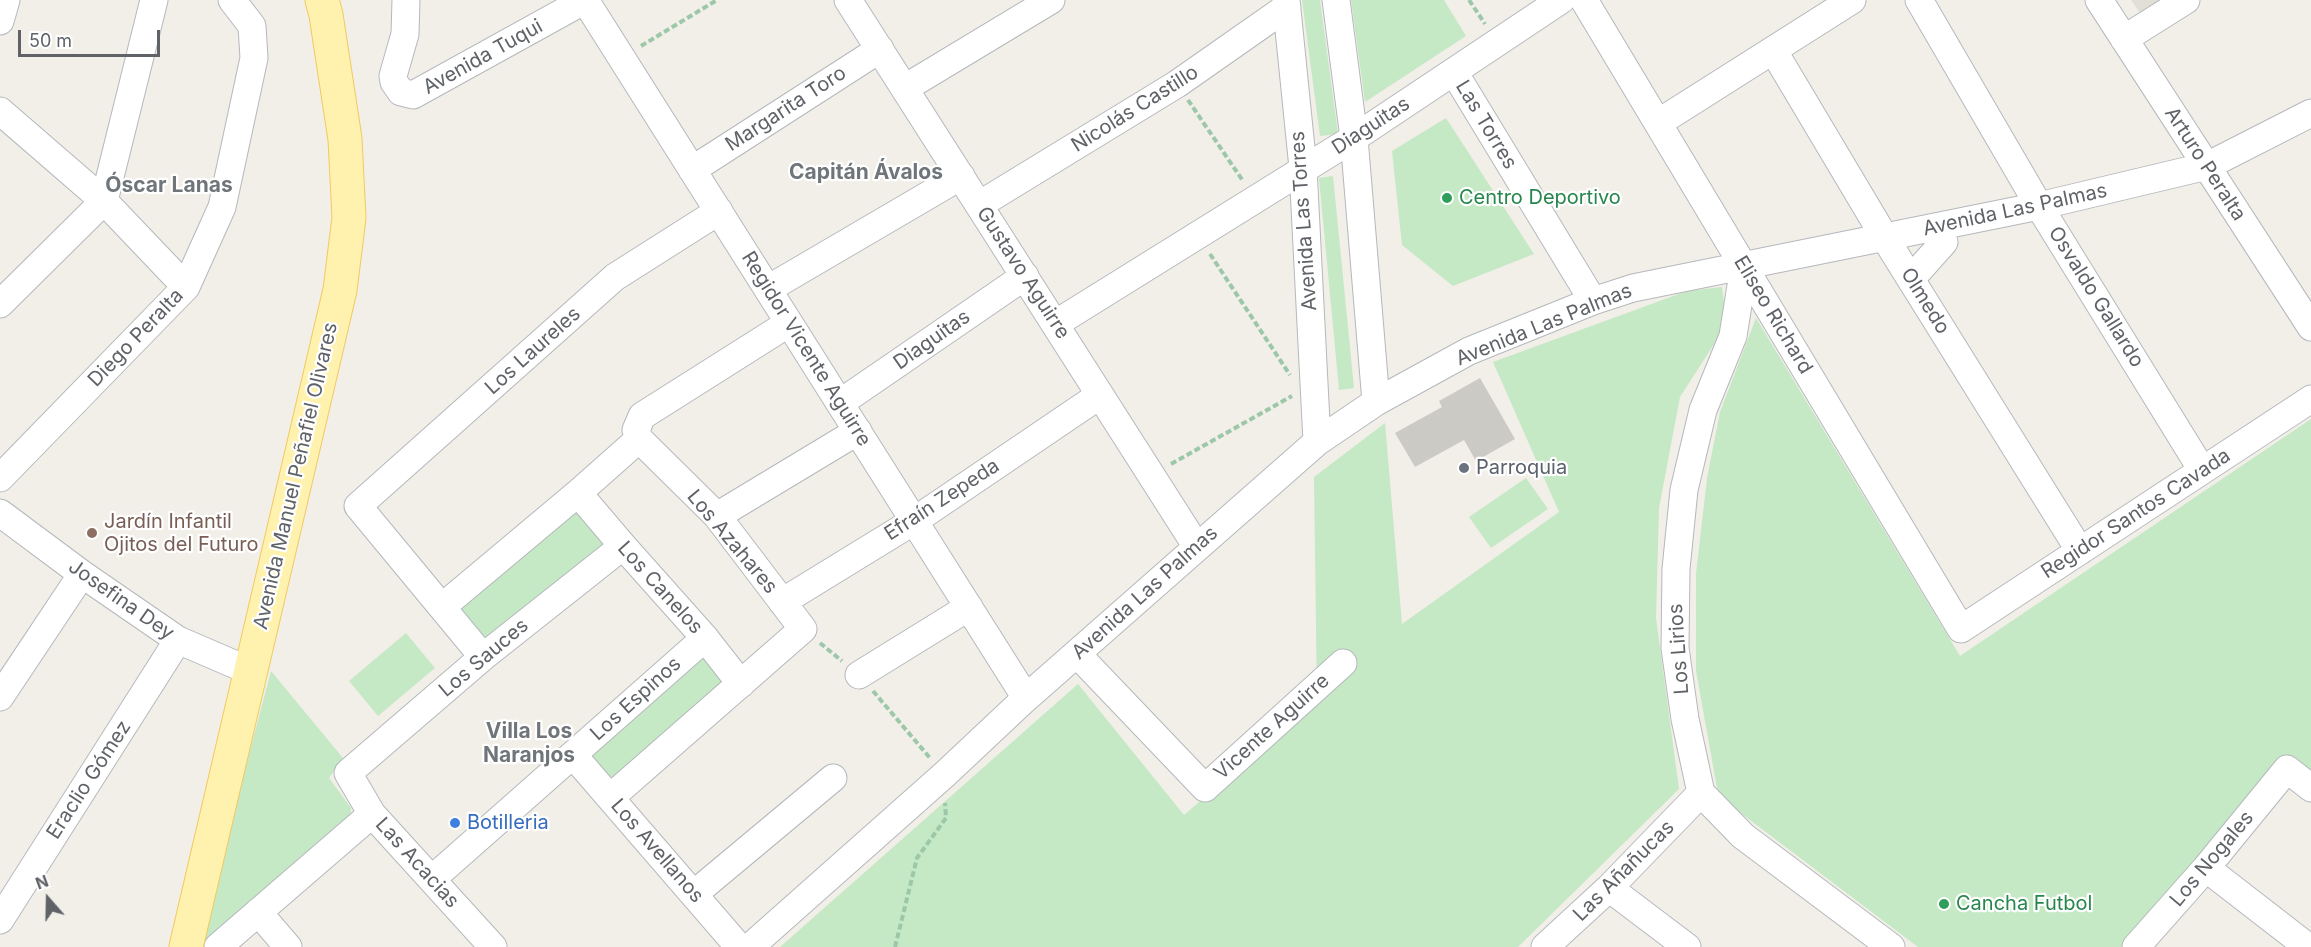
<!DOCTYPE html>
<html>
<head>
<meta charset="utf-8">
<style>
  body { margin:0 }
  #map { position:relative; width:2311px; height:947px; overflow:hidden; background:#f1efe8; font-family:Inter,sans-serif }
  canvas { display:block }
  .north { position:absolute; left:18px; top:869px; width:60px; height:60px; -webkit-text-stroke:4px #fff; paint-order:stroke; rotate:340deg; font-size:16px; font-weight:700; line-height:24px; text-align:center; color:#5f6368 }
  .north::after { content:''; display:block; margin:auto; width:21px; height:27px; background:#5f6368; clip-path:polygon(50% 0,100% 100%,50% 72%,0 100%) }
  .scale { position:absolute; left:18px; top:30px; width:142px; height:27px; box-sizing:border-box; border:3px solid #5f6368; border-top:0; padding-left:8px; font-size:18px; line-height:21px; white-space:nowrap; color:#5f6368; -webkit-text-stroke:4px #fff; paint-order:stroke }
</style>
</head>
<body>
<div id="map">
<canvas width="2311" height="947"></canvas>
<div class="north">N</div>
<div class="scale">50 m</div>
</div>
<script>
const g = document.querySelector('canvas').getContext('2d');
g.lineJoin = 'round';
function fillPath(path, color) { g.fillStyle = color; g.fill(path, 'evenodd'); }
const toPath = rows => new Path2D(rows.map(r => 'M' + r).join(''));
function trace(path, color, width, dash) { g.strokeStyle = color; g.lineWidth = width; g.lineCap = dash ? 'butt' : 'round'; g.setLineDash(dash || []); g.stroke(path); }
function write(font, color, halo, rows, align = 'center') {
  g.font = font + ' Inter,sans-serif'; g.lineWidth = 4.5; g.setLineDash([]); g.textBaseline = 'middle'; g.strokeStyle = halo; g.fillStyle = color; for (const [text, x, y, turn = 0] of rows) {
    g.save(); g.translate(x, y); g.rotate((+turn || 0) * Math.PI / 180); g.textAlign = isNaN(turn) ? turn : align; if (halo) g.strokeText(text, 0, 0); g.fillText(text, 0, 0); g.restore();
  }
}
fillPath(toPath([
  [2131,0,2163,0,2141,14]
]), '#e1ded6');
fillPath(toPath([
  [1302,0,1320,0,1338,134,1320,136],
  [1351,0,1444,0,1466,36,1365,102],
  [1446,118,1534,254,1453,286,1402,245,1392,151],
  [1333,176,1354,388,1339,390,1319,178],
  [1722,287,1727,324,1680,397,1659,508,1656,618,1679,789,1518,947,780,947,1078,684,1184,815,1317,701,1314,477,1385,423,1402,624,1559,512,1493,362,1687,291],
  [1756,318,1960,656,2311,419,2311,776,2283,758,2121,947,1918,947,1730,805,1717,788,1696,671,1696,574,1707,478,1720,412],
  [1526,478,1548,509,1491,548,1469,517],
  [580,502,617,544,492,646,455,605],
  [406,633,435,668,378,716,349,681],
  [703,646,733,684,616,788,585,753],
  [271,671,343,758,329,778,351,808,350,823,207,947,198,947]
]), '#c5e8c5');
fillPath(toPath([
  [1480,378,1515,439,1476,461,1464,440,1415,467,1395,433,1442,407,1439,401]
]), '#cccac5');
const minor = toPath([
  [406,0,405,34,393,76,394,82,401,92,413,95,585,0],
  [585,0,1026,698],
  [848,0,1197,547],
  [1286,0,1303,168,1317,442],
  [1336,0,1354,138,1376,402],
  [1584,0,1961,629,2311,399],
  [1919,0,2039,206,2202,470],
  [2099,0,2311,327],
  [0,21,6,0],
  [2124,39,2186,0],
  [1773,50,1885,238,2080,551],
  [1454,72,1593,301],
  [905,88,1051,0],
  [0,111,104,201,186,287],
  [1658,123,1852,0],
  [692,170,880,49],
  [979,205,1177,84,1287,7],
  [1744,267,1733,336,1703,410,1684,490,1676,569,1675,648,1685,719,1701,793,1743,836,1891,947],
  [1911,279,1944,242],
  [768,289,961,176],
  [0,304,104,201,154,0],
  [1055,324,1354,138,1561,0],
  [840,403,1025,276],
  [0,478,186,287,222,207,254,58,252,26,232,0],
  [578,493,623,546,705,638,741,684],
  [0,513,82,574,178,640,250,671],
  [717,516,858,431],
  [782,602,914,521,1100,395],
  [442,607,578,493,639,439],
  [1077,654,1205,788,1343,663],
  [483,657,358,506,615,277,719,211],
  [859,675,969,607],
  [0,697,82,574],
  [573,755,739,947],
  [611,797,803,629,717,516,639,439,636,430,642,416,789,323],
  [2206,868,2308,947],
  [432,879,705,638],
  [1609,888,1687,947],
  [694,894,833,778],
  [258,912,288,947],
  [0,920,178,640],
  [218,947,372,814],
  [493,947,372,814,348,773,483,657,623,546],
  [750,947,944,775,1026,698,1317,442,1376,402,1469,351,1593,301,1633,288,2039,206,2207,166,2311,113],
  [1545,947,1609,888,1701,793],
  [2136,947,2206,868,2287,769,2311,788]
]);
const major = toPath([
  [186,947,340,290,349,218,345,139,326,15,322,0]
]);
trace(minor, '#b5b8bc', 29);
trace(major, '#f2c960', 35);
trace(toPath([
  [1469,0,1485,24],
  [641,46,717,0],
  [1188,100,1243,181],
  [1210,254,1290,375],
  [1171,464,1292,396],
  [820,643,842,661],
  [873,691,930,758],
  [895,947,917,858,946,818,945,803]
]), '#9cc7a9', 4, [6, 3]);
trace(minor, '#fff', 27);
trace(major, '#fff2af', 33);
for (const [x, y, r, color] of [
  [1447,198,6,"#2e9e5b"],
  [1464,468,6,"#6b7280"],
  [92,533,6,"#8d6e63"],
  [455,823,6,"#3f7fe0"],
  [1944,904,6,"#2e9e5b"]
]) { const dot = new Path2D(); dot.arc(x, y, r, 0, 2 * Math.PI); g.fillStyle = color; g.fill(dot); trace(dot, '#fff', 2); }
write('20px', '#5f6368', '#fff', [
  ["Avenida Tuqui",483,57,-29],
  ["Margarita Toro",786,109,-33],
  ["Nicolás Castillo",1135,109,-32],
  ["Las Torres",1486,125,59],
  ["Diaguitas",1371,126,-33],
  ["Arturo Peralta",2205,164,57],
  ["Avenida Las Palmas",2015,210,-12],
  ["Avenida Las Torres",1304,221,-94],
  ["Gustavo Aguirre",1023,273,57],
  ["Osvaldo Gallardo",2096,297,58],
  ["Olmedo",1925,301,58],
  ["Eliseo Richard",1773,315,59],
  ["Avenida Las Palmas",1544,325,-22],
  ["Diego Peralta",136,338,-46],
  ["Diaguitas",932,340,-35],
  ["Regidor Vicente Aguirre",806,349,58],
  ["Los Laureles",533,351,-42],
  ["Avenida Manuel Peñafiel Olivares",296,476,-77],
  ["Efraín Zepeda",942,500,-33],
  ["Regidor Santos Cavada",2136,514,-33],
  ["Los Azahares",732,542,50],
  ["Los Canelos",660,588,48],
  ["Avenida Las Palmas",1145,593,-42],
  ["Josefina Dey",121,600,35],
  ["Los Lirios",1679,649,-94],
  ["Los Sauces",484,658,-40],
  ["Los Espinos",636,699,-42],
  ["Vicente Aguirre",1272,727,-42],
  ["Eraclio Gómez",89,780,-57],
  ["Los Avellanos",657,851,49],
  ["Los Nogales",2212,859,-50],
  ["Las Acacias",417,863,48],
  ["Las Añañucas",1624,871,-45]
]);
write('20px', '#27864d', '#fff', [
  ["Centro Deportivo",1459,198],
  ["Cancha Futbol",1956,904]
], 'left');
write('20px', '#5b616d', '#fff', [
  ["Parroquia",1476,468]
], 'left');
write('20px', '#785e54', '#fff', [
  ["Jardín Infantil",104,522],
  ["Ojitos del Futuro",104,545]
], 'left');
write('20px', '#366cbe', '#fff', [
  ["Botilleria",467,823]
], 'left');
write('bold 21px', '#70757a', '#fff', [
  ["Capitán Ávalos",866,173],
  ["Óscar Lanas",169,186],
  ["Villa Los",529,732],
  ["Naranjos",529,756]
]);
</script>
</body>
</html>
